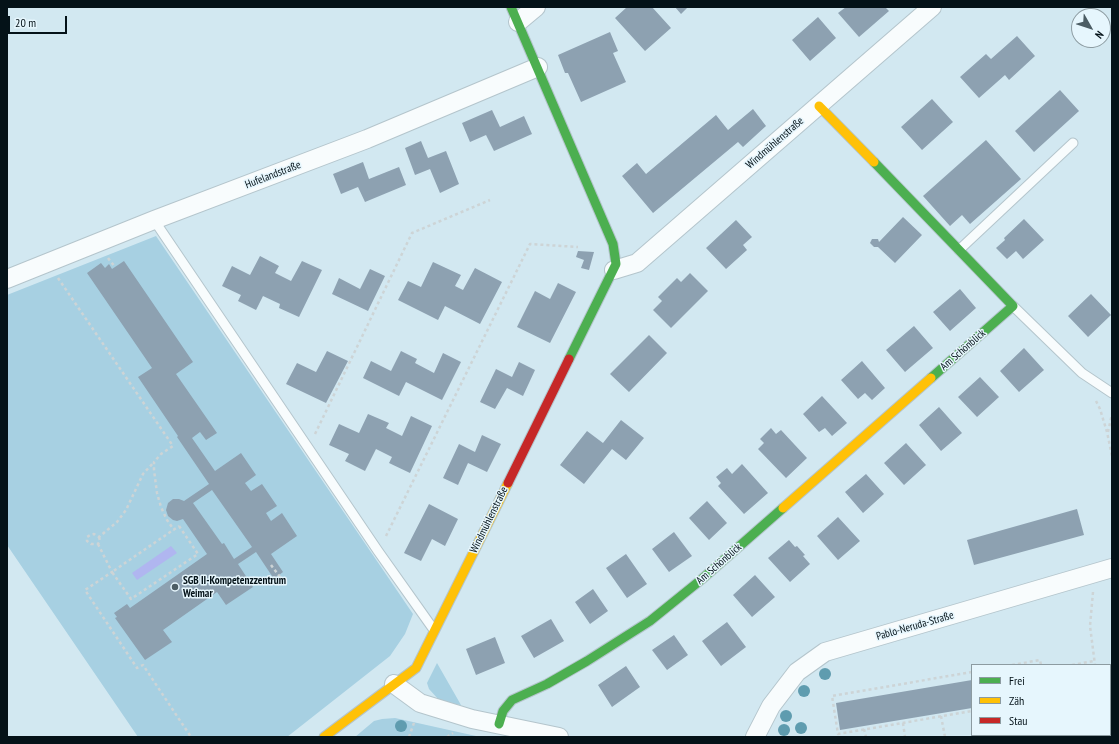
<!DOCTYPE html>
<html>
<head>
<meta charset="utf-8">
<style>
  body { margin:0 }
  #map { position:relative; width:1119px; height:744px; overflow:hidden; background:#d2e8f1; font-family:"PT Sans Narrow",sans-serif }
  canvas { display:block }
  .frame { position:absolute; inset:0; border:8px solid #041218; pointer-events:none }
  .legend { position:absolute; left:971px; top:664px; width:140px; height:72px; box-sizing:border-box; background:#e6f6fd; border:1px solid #8c9ba1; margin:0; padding:5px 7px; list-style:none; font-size:12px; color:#041218 }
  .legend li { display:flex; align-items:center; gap:8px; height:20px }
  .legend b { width:20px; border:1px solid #8c9ba1 }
  .north { position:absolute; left:1071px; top:8px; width:40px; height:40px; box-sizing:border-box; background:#e6f6fd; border:1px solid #8c9ba1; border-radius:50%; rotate:129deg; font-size:11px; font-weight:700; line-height:16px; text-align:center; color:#041218 }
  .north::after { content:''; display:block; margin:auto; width:14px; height:18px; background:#4c5d64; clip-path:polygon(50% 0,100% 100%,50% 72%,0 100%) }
  .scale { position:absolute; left:8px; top:16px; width:59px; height:18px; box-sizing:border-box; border:2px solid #041218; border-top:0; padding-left:5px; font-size:12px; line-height:14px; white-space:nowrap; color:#041218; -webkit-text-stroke:3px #e6f6fd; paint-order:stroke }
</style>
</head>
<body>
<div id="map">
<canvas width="1119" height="744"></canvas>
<div class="frame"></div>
<ul class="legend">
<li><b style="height:5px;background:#4caf50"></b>Frei</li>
<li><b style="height:5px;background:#ffc107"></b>Zäh</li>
<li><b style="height:5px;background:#c62828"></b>Stau</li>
</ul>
<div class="north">N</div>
<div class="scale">20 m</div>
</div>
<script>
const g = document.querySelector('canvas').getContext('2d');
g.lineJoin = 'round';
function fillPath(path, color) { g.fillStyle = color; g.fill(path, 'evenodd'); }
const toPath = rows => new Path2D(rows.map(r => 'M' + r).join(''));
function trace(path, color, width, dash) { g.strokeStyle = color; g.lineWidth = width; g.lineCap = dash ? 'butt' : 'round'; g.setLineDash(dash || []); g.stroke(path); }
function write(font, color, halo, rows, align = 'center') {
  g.font = font + ' "PT Sans Narrow",sans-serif'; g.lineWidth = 3; g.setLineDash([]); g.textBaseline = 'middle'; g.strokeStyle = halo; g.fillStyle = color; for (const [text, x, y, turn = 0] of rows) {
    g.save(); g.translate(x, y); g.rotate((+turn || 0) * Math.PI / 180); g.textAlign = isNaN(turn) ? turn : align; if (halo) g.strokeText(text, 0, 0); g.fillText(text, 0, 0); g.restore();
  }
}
fillPath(toPath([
  [156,236,413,614,405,634,390,656,287,737,138,737,7,545,7,295],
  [437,663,461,705,452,704,439,700,429,689,427,683],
  [395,718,476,736,476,737,355,737,374,721,382,719]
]), '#a7d0e2');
fillPath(toPath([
  [171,546,177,553,137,580,132,573]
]), '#b0b6f0');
fillPath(toPath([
  [627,7,652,7,671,28,645,51,615,18],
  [675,7,688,7,681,14],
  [846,7,885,7,889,11,859,37,838,13],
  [818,17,836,38,810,61,792,40],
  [610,32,618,51,613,53,626,82,581,102,568,73,565,73,558,55],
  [1017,36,1035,56,1009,80,1005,75,979,98,960,77,986,54,991,59],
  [1060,90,1079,111,1034,152,1015,131],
  [932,99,953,122,922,150,901,127],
  [753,109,766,126,743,147,738,142,653,213,622,176,637,163,646,174,716,115,728,130],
  [492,110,500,127,524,116,532,134,494,151,486,135,470,142,462,123],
  [986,140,1021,179,970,224,962,215,950,226,923,196],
  [421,141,428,158,446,151,459,184,440,193,430,169,415,175,405,148],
  [363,162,369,179,399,167,406,185,365,202,358,187,341,194,333,174],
  [903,217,922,235,895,263,878,247,874,247,870,243,872,239,878,239,879,242],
  [1024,219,1044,240,1023,259,1016,251,1007,259,996,248,1005,240,1004,238],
  [736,220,752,237,743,245,747,250,726,269,706,248],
  [578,251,594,252,589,270,581,268,584,260,576,257],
  [260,256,279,266,275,273,291,281,302,261,322,270,299,317,279,308,280,304,263,296,256,310,238,301,241,295,222,286,232,266,250,275],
  [124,261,193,362,176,374,217,433,206,440,200,432,192,438,215,471,241,453,256,475,245,483,251,491,262,484,277,506,266,513,271,521,282,513,297,536,271,554,283,572,274,579,256,552,238,564,253,587,226,605,217,592,163,630,172,642,145,660,115,618,117,617,114,613,127,604,130,608,207,554,183,519,177,521,173,520,168,516,166,510,168,503,173,499,179,499,184,501,209,484,177,437,178,436,138,377,152,368,87,273,101,263,105,268,109,264,112,269],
  [212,490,252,547,234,559,224,543,222,544,193,503],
  [433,262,461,275,455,286,463,290,475,268,502,282,480,324,445,306,438,320,398,300,408,281,421,287],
  [370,269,385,276,368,311,332,294,339,278,360,289],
  [690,273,708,291,671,328,653,310,662,301,658,297,677,278,681,282],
  [558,283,576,292,550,343,517,327,535,291,550,299],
  [960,289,976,308,950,331,933,312],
  [1091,294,1111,315,1088,337,1068,316],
  [914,326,933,348,905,372,886,350],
  [649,335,667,353,629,392,610,374],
  [1024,348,1044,370,1019,392,1000,371],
  [327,351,348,361,326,403,286,384,297,363,316,372],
  [401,351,417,359,415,363,434,373,443,353,461,362,442,400,406,382,399,396,363,378,371,361,391,371],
  [862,361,885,388,872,400,865,393,858,399,841,380],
  [519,362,535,370,523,396,507,388,495,409,480,402,496,369,512,377],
  [980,377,999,397,977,417,958,397],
  [822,396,847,423,832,436,825,428,819,432,803,414],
  [939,407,962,433,941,451,919,425],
  [368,414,389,423,386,428,402,436,411,416,432,426,410,473,389,463,392,457,376,449,365,471,345,461,349,454,329,445,339,424,359,433],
  [621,420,644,438,626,460,612,449,584,484,560,465,587,431,603,443],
  [771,428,776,434,781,430,807,458,786,478,758,449,764,443,760,439],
  [482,435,501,444,487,472,468,463,458,485,443,478,459,444,475,452],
  [906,443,926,465,904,485,884,463],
  [742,464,768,493,744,514,718,486,721,483,716,477,727,468,732,474],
  [866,474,884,494,863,513,845,492],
  [707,501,727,523,709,540,689,518],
  [429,504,458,519,445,546,432,539,421,561,404,553],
  [1077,509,1084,535,974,565,967,540],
  [838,517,860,541,838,560,817,536],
  [674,532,692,556,669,572,652,549],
  [789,540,795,547,797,546,805,555,803,556,810,564,790,582,768,558],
  [626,554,647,584,627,598,606,568],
  [755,575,775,597,752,617,733,595],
  [593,589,608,611,590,624,575,602],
  [551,619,564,641,534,658,521,636],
  [727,622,746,647,721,666,702,641],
  [674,635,688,655,667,670,652,650],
  [495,637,505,663,476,675,466,649],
  [626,666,640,687,612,707,598,685],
  [972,680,972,708,840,730,836,703]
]), '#8da1b1');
const lane = toPath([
  [154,220,378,551,434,630],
  [959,250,1073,143],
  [1013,306,1082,373,1112,393]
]);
const street = toPath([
  [518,22,536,7],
  [614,270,637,263,932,7],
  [7,279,154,220,367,139,538,67],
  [394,684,420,703,472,719,559,737],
  [1110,724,1112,724],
  [755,737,771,706,797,672,825,652,1112,568],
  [1030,737,1043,735]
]);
const fast = toPath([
  [511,7,613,244,616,264,569,359],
  [874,162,1013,306,931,378],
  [499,724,503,711,512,700,547,684,587,661,650,621,702,579,783,508]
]);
const slow = toPath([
  [819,106,874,162],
  [783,508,931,378],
  [324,737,416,668,508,483]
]);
const jam = toPath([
  [508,483,569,359]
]);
trace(lane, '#b4c5cc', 11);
trace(street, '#b4c5cc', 20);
trace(fast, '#b4c5cc', 11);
trace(slow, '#b4c5cc', 11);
trace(jam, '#b4c5cc', 11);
trace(toPath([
  [108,258,115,267],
  [58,278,173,446,161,454,154,462,154,470,157,493,161,507,167,520,174,530],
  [1096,401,1100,409,1107,432,1112,456],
  [1108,432,1112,414],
  [315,434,412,233,490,200],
  [179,526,198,554,131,599,112,572,179,526],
  [386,536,530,244,578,247],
  [99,537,100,541,98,544,91,544,87,541,87,537,90,535,94,534,99,537,117,522,126,510,143,474,154,462],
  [98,544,112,572,85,590,137,668,143,665,191,737],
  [271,565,283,581],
  [1093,592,1090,626,1095,665],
  [1012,665,1040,660,1041,665],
  [1072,665,1094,661],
  [972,672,832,696,838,734,972,711],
  [941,716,945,737],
  [903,723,905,737],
  [864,729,866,737],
  [985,735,985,737],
  [409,737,415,720],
  [447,737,453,733]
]), '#cdd4d6', 2.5, [3, 3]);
trace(lane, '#f8fcfd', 9);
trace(street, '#f8fcfd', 18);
trace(fast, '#4caf50', 9);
trace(slow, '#ffc107', 9);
trace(jam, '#c62828', 9);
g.fillStyle = '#5f9caf';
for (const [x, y] of [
  [825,674],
  [804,691],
  [786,716],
  [401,726],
  [801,728],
  [784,730]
]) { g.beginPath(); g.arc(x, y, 6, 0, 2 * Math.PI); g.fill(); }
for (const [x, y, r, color] of [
  [175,587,4,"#4c5d64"]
]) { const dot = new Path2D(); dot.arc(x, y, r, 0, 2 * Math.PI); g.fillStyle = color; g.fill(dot); trace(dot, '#e6f6fd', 1.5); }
write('11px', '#041218', '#e6f6fd', [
  ["Windmühlenstraße",775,143,-41],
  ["Hufelandstraße",273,175,-21],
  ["Am Schönblick",963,350,-41],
  ["Windmühlenstraße",489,520,-64],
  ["Am Schönblick",719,564,-41],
  ["Pablo-Neruda-Straße",915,626,-16]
]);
write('bold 11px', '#041218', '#e6f6fd', [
  ["SGB II-Kompetenzzentrum",183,581],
  ["Weimar",183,594]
], 'left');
</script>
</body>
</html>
